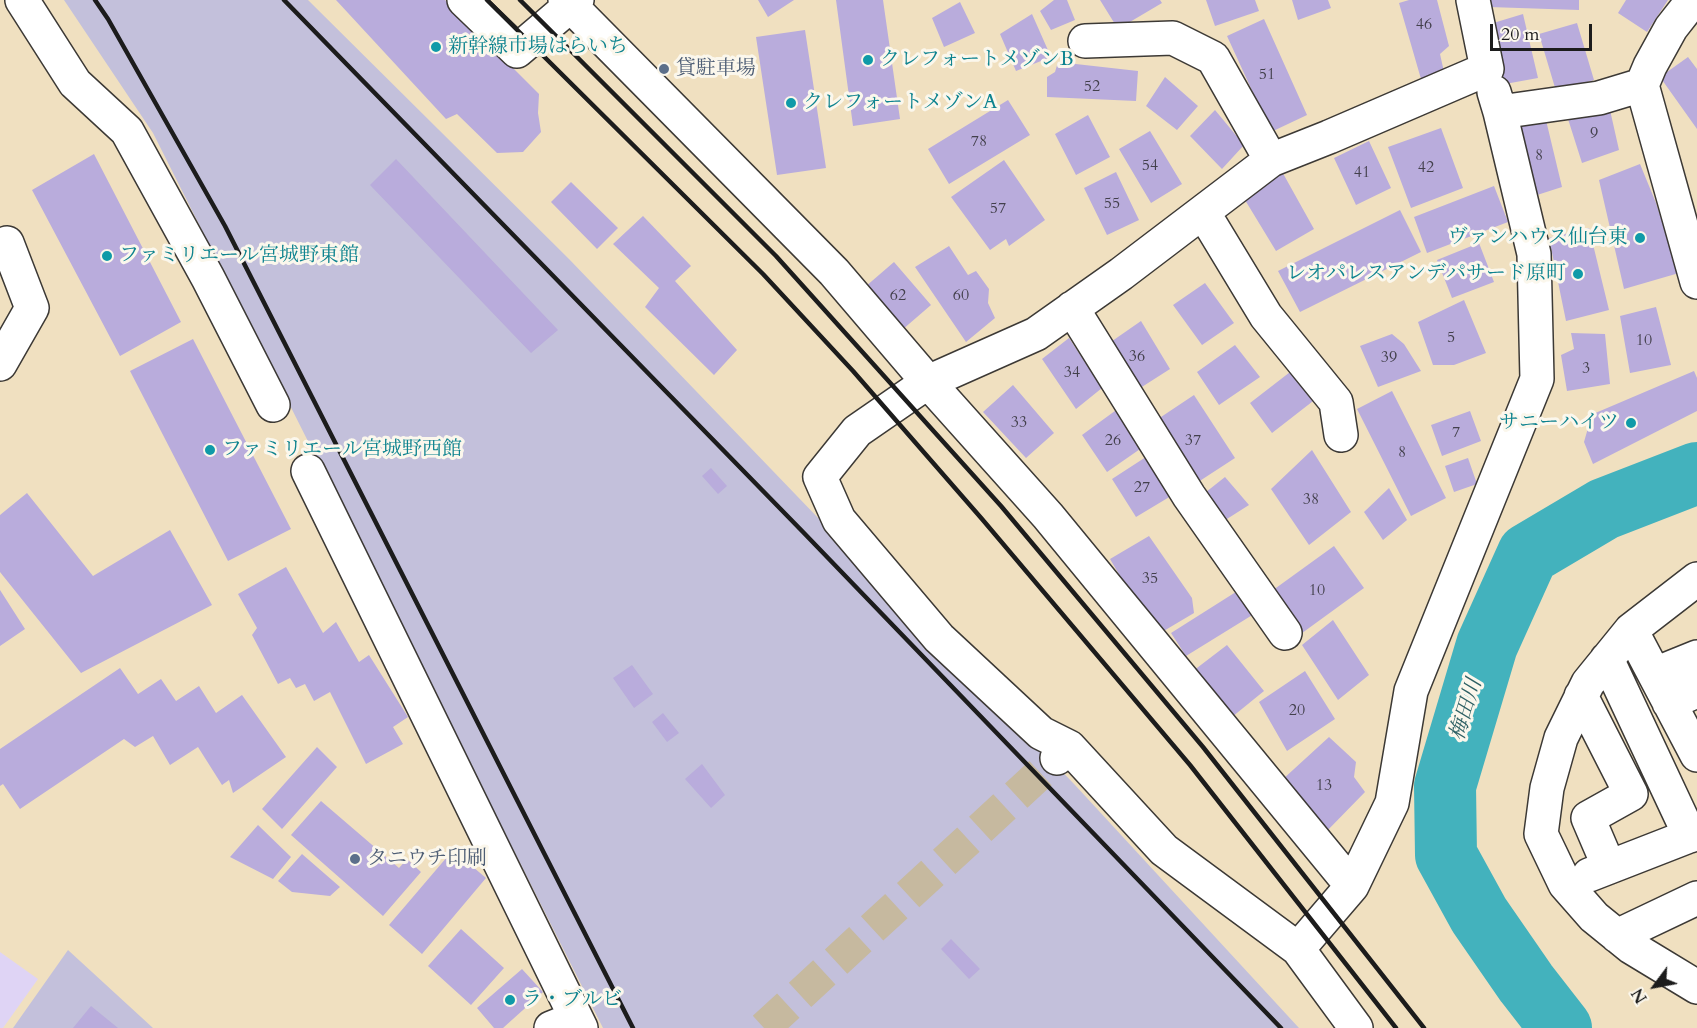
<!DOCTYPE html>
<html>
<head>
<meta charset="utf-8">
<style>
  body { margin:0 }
  #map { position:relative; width:1697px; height:1028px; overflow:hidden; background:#f0e0c0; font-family:Cardo,serif }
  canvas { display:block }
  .north { position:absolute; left:1625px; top:956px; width:60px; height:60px; -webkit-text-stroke:4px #fbf7ec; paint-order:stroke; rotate:238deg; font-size:16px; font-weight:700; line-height:24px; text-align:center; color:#1c1c1c }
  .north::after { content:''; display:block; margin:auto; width:21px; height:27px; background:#1c1c1c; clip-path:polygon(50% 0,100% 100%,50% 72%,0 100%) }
  .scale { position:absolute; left:1490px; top:24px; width:102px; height:27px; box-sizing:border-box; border:3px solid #1c1c1c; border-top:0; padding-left:8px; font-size:18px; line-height:21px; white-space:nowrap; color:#1c1c1c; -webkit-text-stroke:4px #fbf7ec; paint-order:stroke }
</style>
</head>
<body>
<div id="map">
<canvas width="1697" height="1028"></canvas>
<div class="north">N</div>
<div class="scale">20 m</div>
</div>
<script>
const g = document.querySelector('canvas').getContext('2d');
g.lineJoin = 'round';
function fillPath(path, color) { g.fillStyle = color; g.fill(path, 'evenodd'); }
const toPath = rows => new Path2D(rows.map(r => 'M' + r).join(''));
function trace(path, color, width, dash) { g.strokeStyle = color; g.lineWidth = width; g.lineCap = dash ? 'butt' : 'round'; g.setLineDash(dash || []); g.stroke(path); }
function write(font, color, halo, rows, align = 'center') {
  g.font = font + ' Cardo,"Noto Serif JP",serif'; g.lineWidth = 6; g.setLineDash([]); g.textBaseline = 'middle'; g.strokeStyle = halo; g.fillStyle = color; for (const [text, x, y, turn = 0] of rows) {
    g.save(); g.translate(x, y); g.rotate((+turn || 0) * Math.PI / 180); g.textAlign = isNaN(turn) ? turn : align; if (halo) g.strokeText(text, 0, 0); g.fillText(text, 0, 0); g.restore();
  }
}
fillPath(toPath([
  [0,952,38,979,3,1028,0,1028]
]), '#dfd4f5');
fillPath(toPath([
  [64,0,308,0,569,259,1075,785,1299,1028,603,1028,153,133],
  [68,950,153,1028,13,1028]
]), '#c3c0db');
trace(toPath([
  [1561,1028,1526,983,1479,915,1446,855,1445,786,1487,645,1528,554,1604,509,1697,473]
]), '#43b2bd', 62);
fillPath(toPath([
  [336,0,445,0,539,94,538,113,541,132,523,152,497,153,457,114,446,119],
  [758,0,794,0,768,17],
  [836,0,883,0,900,119,853,126],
  [1054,0,1067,0,1075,20,1051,30,1040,11],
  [1100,0,1160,0,1162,3,1118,29],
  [1206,0,1255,0,1259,11,1215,26],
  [1292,0,1328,0,1331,8,1298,20],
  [1409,0,1437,0,1449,46,1440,54,1444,72,1421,79,1399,3],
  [1488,0,1579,0,1579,10,1489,7],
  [1626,0,1668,0,1647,32,1618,13],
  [960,2,975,33,944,47,932,18],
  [1032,14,1051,57,1016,71,1000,34],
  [1523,14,1538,78,1505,84,1490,24],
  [1264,19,1307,115,1271,132,1227,36],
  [1577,23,1594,80,1556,91,1539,34],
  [805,30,826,168,777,175,756,37],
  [1688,57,1697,69,1697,129,1660,77],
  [1058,62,1138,71,1136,101,1047,97,1047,77,1055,72],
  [1165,77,1198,106,1177,130,1146,106],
  [1008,100,1030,135,949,184,928,149],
  [1215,110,1244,145,1222,169,1190,136],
  [1610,110,1619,150,1582,163,1568,119],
  [1088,115,1110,157,1076,175,1055,134],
  [1545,116,1562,187,1534,196,1515,125],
  [1441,128,1463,188,1411,208,1388,147],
  [1150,131,1182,184,1151,203,1119,149],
  [1369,141,1391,188,1356,205,1334,158],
  [94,154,181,322,120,356,32,190],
  [396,159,558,330,531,353,370,185],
  [1004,160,1045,220,1009,246,1006,239,990,250,951,197],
  [1640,164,1656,203,1679,273,1624,289,1599,180],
  [1280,168,1314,229,1276,251,1245,200],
  [1116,172,1139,220,1107,235,1084,188],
  [571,182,618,228,597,249,551,202],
  [1494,186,1508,222,1427,253,1414,217],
  [1400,210,1421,252,1300,312,1278,271],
  [643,216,691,266,675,281,737,350,714,375,645,307,659,288,613,244],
  [1589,228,1609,310,1566,321,1549,238],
  [1479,243,1494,282,1452,298,1437,260],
  [949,246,968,275,976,271,989,289,988,303,995,318,966,342,915,267],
  [894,262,931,305,902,330,865,287],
  [1205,283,1234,323,1202,345,1173,305],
  [1464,300,1486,353,1454,365,1433,365,1418,322],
  [1656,307,1671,365,1630,373,1620,316],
  [1141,321,1170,369,1134,392,1105,346],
  [1571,333,1605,334,1610,384,1567,391,1561,355,1574,349],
  [1392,334,1404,344,1421,371,1378,387,1360,346],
  [1069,338,1102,388,1076,409,1042,359],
  [193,339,291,529,228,561,130,371],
  [1235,345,1260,377,1219,405,1197,372],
  [1294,369,1317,398,1272,433,1250,403],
  [1694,371,1697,378,1697,411,1593,464,1584,442,1588,428,1586,417],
  [1013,385,1054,433,1026,458,983,412],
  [1392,391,1446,498,1411,516,1357,409],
  [1194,395,1235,458,1192,486,1152,423],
  [1119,408,1143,447,1107,472,1082,435],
  [1470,411,1481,441,1442,456,1431,425],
  [1312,450,1351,512,1309,545,1271,489],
  [1149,455,1171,496,1136,517,1112,479],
  [1468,458,1477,484,1454,492,1445,466],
  [711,468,727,486,718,494,702,476],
  [1225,477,1249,505,1219,524,1201,496],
  [1389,488,1407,520,1383,540,1364,512],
  [27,493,93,576,170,530,212,605,81,673,0,572,0,515],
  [1149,536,1192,598,1194,613,1162,632,1133,598,1110,559],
  [1334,546,1364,588,1298,636,1269,593],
  [286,567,323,633,336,622,359,662,369,655,408,717,393,727,403,744,366,764,330,692,314,701,305,684,296,688,290,678,278,684,252,635,257,628,238,594],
  [0,590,25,629,0,646],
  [1239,590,1254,614,1186,656,1171,633],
  [1333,620,1369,675,1338,700,1302,645],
  [1227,645,1264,691,1232,717,1193,671],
  [632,665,653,694,634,708,613,678],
  [120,668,138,694,161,679,176,701,199,686,216,713,242,695,286,757,233,793,229,780,222,785,198,747,170,765,153,736,135,747,124,739,20,809,3,784,0,786,0,749],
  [1305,671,1335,719,1287,751,1259,702],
  [663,713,679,733,667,742,652,722],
  [1329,737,1356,762,1354,777,1365,792,1324,834,1282,780],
  [317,747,337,767,282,829,262,809],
  [702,764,725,795,711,808,685,779],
  [321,801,399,868,407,859,421,872,383,916,291,835],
  [258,825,291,857,273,879,230,857],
  [453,850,486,878,422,954,389,925],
  [302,854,340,887,330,896,292,892,278,881],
  [461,929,504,968,471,1005,428,966],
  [951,939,980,969,969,979,941,949],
  [522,969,543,992,503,1028,494,1028,477,1008],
  [91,1006,118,1028,73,1028]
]), '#b9acdc');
trace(toPath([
  [764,1028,1057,758]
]), '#c6b99f', 33, [33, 16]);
const minor = toPath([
  [22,0,75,83,127,131,208,278,273,405],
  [464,0,517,51,577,0],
  [565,0,834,272,928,382,1048,516,1352,886],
  [1085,41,1173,38,1213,58,1271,160],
  [1642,85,1697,282],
  [1494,92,1500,112,1599,98,1642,85,1650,66,1671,28,1693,0],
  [1203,212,1266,316,1336,402,1341,435],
  [1072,308,1189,496,1285,633],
  [0,364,32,308,7,243],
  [308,471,581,1028],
  [1697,579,1631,630,1588,683,1561,738,1547,788,1541,834,1565,884,1594,917,1631,947,1697,987],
  [1631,630,1697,755],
  [1607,659,1690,836],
  [1655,674,1697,657],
  [1581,696,1631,794,1588,818,1609,867],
  [1669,703,1697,691],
  [1069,747,1041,733,939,638,839,520,820,477,857,431,928,382,1036,334,1121,274,1271,160,1329,137,1487,69,1473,0],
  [1057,758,1069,747,1164,850,1298,949,1356,1028],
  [1589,875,1697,833],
  [1617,936,1697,898],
  [1298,949,1352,886,1392,803,1411,691,1537,379,1534,254,1500,112],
  [551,1028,576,1018]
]);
trace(minor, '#3c3935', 36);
trace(minor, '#fff', 33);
trace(toPath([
  [95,0,108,19,225,226,633,1028],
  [284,0,803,532,1281,1028],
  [487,0,763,274,853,371,982,519,1190,765,1396,1028],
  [520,0,776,256,1001,506,1203,747,1424,1028]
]), '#1c1c1c', 4.5);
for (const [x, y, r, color] of [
  [436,47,6,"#0f9aa8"],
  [868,60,6,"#0f9aa8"],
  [664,69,6,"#5c6f8a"],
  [791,103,6,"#0f9aa8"],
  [1640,238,6,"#0f9aa8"],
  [107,256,6,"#0f9aa8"],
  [1578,274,6,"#0f9aa8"],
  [1631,423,6,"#0f9aa8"],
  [210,450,6,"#0f9aa8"],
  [355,859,6,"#5c6f8a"],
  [510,1000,6,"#0f9aa8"]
]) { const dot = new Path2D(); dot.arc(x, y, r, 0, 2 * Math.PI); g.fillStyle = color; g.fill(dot); trace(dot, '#fbf7ec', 2); }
write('16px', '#43404c', null, [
  ["46",1424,25],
  ["51",1267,75],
  ["52",1092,87],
  ["9",1594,134],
  ["78",979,142],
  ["8",1539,156],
  ["54",1150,166],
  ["42",1426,168],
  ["41",1362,173],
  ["55",1112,204],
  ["57",998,209],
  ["62",898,296],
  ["60",961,296],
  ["5",1451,338],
  ["10",1644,341],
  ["36",1137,357],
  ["39",1389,358],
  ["3",1586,369],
  ["34",1072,373],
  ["33",1019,423],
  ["7",1456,433],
  ["26",1113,441],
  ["37",1193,441],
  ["8",1402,453],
  ["27",1142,488],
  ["38",1311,500],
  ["35",1150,579],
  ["10",1317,591],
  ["20",1297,711],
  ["13",1324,786]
]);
write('20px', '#0d838f', '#fbf7ec', [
  ["新幹線市場はらいち",448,47],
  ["クレフォートメゾンB",880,60],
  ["クレフォートメゾンA",803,103],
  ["ヴァンハウス仙台東",1628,238,"right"],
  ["ファミリエール宮城野東館",119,256],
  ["レオパレスアンデパサード原町",1566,274,"right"],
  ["サニーハイツ",1619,423,"right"],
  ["ファミリエール宮城野西館",222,450],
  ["ラ・ブルビ",522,1000]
], 'left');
write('20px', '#4e5e75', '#fbf7ec', [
  ["貸駐車場",676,69],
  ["タニウチ印刷",367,859]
], 'left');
write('italic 21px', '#2e6064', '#fbf7ec', [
  ["梅田川",1467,710,-73]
]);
</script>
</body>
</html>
